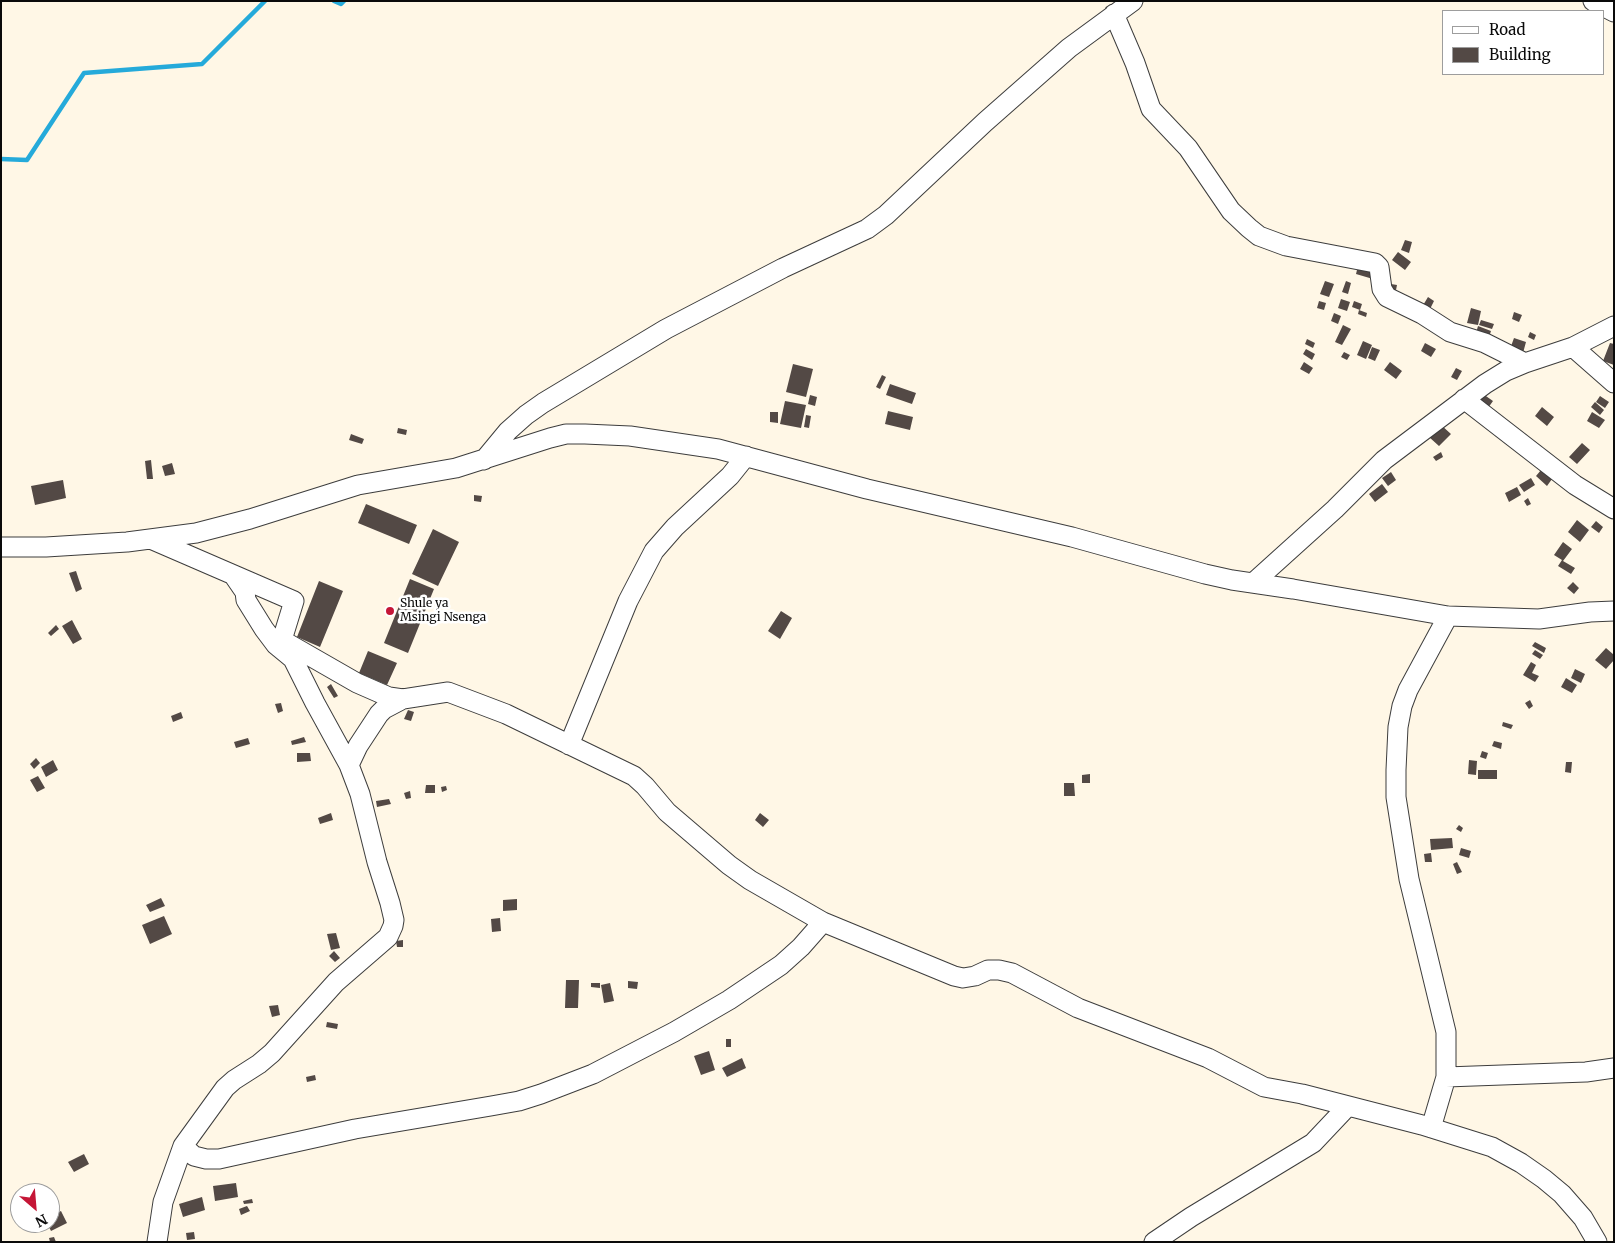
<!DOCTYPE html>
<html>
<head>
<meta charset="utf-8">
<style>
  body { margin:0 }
  #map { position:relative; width:1615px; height:1243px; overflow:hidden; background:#fff7e6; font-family:Merriweather,serif }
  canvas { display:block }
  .frame { position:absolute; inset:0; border:2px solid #0a0a0a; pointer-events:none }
  .legend { position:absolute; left:1442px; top:10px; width:162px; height:65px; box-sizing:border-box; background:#fff; border:1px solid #9d9d9d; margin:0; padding:6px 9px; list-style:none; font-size:15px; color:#0a0a0a }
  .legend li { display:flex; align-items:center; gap:10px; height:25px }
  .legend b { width:25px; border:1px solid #9d9d9d }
  .north { position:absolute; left:10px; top:1183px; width:50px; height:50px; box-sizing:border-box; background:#fff; border:1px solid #9d9d9d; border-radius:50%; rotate:153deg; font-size:14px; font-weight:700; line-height:20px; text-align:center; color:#0a0a0a }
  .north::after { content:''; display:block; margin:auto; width:18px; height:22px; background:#c51636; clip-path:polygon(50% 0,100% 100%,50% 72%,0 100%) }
</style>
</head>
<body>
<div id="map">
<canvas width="1615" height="1243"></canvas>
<div class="frame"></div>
<ul class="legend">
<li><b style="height:6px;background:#fff"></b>Road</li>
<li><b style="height:14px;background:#534945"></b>Building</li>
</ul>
<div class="north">N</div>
</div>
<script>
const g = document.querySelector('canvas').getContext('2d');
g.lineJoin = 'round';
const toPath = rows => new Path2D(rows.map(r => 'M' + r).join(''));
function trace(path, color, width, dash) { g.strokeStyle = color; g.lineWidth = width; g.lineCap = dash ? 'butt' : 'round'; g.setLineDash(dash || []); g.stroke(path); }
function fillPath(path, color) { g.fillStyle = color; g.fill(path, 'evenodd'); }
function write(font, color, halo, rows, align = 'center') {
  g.font = font + ' Merriweather,serif'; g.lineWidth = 5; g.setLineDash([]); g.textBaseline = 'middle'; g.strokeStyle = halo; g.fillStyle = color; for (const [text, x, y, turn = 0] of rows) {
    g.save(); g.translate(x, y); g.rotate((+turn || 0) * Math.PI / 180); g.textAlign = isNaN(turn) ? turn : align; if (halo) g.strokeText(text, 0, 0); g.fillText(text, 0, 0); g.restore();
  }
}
trace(toPath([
  [334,1,341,4,344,1],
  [1,159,27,160,84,73,202,64,265,1]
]), '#25aada', 4.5);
fillPath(toPath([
  [1405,240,1412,242,1409,253,1401,250],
  [1398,252,1411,262,1405,270,1392,260],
  [1358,266,1375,271,1373,279,1356,274],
  [1325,281,1334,284,1329,297,1320,294],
  [1346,281,1351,283,1348,294,1342,292],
  [1391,284,1397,285,1396,290,1390,289],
  [1428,297,1434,301,1429,311,1422,307],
  [1341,299,1350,302,1347,311,1338,308],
  [1319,301,1326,303,1324,310,1317,308],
  [1354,301,1362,304,1360,310,1352,307],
  [1471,308,1481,311,1478,325,1467,323],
  [1359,310,1367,313,1366,317,1358,314],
  [1514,312,1522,315,1519,322,1512,319],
  [1334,313,1341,316,1338,324,1331,321],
  [1481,320,1494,324,1492,329,1479,325],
  [1343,325,1351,329,1342,345,1335,342],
  [1478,326,1491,331,1489,337,1476,333],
  [1530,332,1536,335,1534,340,1528,337],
  [1514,338,1526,342,1523,353,1510,349],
  [1307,339,1315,343,1313,348,1305,344],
  [1363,341,1372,345,1366,359,1357,355],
  [1425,343,1436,349,1431,357,1421,351],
  [1610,343,1614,344,1614,365,1603,361],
  [1372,347,1380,350,1375,361,1368,358],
  [1306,349,1315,354,1312,360,1303,354],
  [1344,352,1350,355,1347,360,1341,357],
  [1304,362,1313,368,1309,374,1300,369],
  [1390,362,1402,371,1396,379,1384,370],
  [793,364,813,369,806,397,786,392],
  [1456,368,1462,371,1457,380,1451,377],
  [882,375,886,377,880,389,876,387],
  [890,384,916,393,912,404,886,395],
  [1483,394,1493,401,1488,408,1478,401],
  [810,395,817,397,815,406,808,404],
  [1600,396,1609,402,1605,408,1596,402],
  [785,401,806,405,801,428,780,424],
  [1595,402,1604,410,1600,415,1591,407],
  [1542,407,1554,417,1547,426,1535,416],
  [888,411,913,417,910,430,885,424],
  [770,412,778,412,778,423,770,422],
  [1592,412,1605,420,1599,428,1587,421],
  [806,415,811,416,809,428,804,427],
  [1441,425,1451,434,1439,446,1429,437],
  [398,428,407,430,406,435,397,433],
  [351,434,364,439,362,444,349,440],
  [1582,443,1590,450,1577,464,1569,457],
  [1441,452,1443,457,1436,461,1433,457],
  [151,460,153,479,147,479,145,461],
  [172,463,175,474,165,476,162,466],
  [1541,470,1552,479,1547,486,1536,476],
  [1391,472,1396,480,1388,486,1382,478],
  [1531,478,1535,485,1524,492,1519,485],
  [63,480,66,498,35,505,31,486],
  [1382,484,1388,492,1375,502,1369,494],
  [1517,487,1521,495,1509,502,1505,493],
  [474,495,482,496,481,502,474,501],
  [1528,498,1531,504,1527,506,1524,501],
  [366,504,417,525,409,544,358,523],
  [1577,520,1589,530,1580,542,1568,532],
  [1596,521,1603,527,1599,533,1591,527],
  [433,529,459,542,438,586,412,574],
  [1563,542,1572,549,1563,561,1575,568,1571,574,1558,566,1562,560,1554,555],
  [76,571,82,589,76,592,69,573],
  [410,579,434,589,408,653,384,643],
  [319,581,343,591,320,647,297,637],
  [1573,582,1579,588,1574,594,1567,588],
  [781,611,792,618,780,639,768,631],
  [72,620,82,639,73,644,62,626],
  [56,625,59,629,51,636,48,633],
  [1535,642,1546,648,1544,653,1532,646],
  [1606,648,1614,655,1614,660,1606,669,1595,660],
  [1535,650,1543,655,1540,659,1532,654],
  [368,651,397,663,387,685,359,673],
  [1531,662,1536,665,1532,673,1539,676,1535,682,1523,675],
  [1575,669,1585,674,1581,683,1571,678],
  [1566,678,1577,685,1572,693,1561,687],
  [331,684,338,696,334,698,327,687],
  [1530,700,1533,706,1529,709,1525,703],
  [281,703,283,711,278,713,275,704],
  [408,710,414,712,411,721,404,719],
  [181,712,183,718,173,722,171,716],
  [1503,722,1513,725,1511,729,1502,726],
  [304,737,306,742,292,745,291,741],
  [248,738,250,744,236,748,234,742],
  [1494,741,1502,743,1501,749,1492,746],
  [1482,751,1488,753,1486,759,1480,757],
  [297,753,310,753,311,761,297,762],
  [36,758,40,763,34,769,30,764],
  [53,760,58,770,46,777,41,767],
  [1469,760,1477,761,1476,775,1468,774],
  [1566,762,1572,762,1571,773,1565,772],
  [1478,770,1497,770,1497,779,1478,779],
  [1090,774,1090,783,1082,783,1082,775],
  [38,776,45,788,37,792,30,780],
  [1064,783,1074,783,1075,796,1064,796],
  [426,785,435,785,435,793,425,793],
  [446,786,447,790,442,792,441,787],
  [410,791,411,798,406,799,404,793],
  [389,799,391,804,377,807,376,801],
  [331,813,333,820,320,824,318,818],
  [760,813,769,820,763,827,755,820],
  [1459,825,1463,828,1461,832,1456,829],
  [1452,838,1453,848,1431,850,1430,839],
  [1461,848,1471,851,1469,858,1459,855],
  [1431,853,1432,862,1425,862,1424,854],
  [1457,862,1462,872,1457,874,1453,864],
  [161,898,165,906,150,912,146,905],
  [517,899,517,910,503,911,503,900],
  [164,916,172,934,150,944,142,925],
  [500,918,501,931,492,932,491,919],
  [336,933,340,948,331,950,327,934],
  [403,940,403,947,397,947,396,941],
  [334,951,340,958,335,962,329,956],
  [566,980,579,980,578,1008,565,1008],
  [628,981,638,982,637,989,628,988],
  [591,983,600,983,600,988,591,987],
  [610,983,614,1001,604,1003,601,985],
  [278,1005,280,1015,272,1017,269,1006],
  [327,1022,338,1024,337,1029,326,1027],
  [726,1039,731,1039,731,1047,726,1047],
  [709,1051,715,1070,701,1075,694,1056],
  [742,1058,746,1068,727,1077,722,1068],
  [315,1075,316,1080,307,1082,306,1077],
  [84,1154,89,1164,74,1172,68,1162],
  [236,1183,238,1197,215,1201,213,1186],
  [202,1197,205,1210,183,1217,179,1204],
  [252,1199,253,1203,244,1204,243,1201],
  [247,1206,250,1211,241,1215,239,1209],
  [61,1211,67,1223,51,1231,47,1223,50,1223,50,1216],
  [194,1232,195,1239,187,1240,186,1233],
  [54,1237,56,1242,50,1242,49,1238]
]), '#534945');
const minor = toPath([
  [1593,1,1614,12],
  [1114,14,1135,63,1151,109,1188,148,1231,211,1249,228,1259,236,1286,246,1375,263,1379,267,1382,289,1387,297,1422,314,1450,332,1485,343,1525,363],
  [1573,347,1614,383],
  [1464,399,1575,485,1614,509],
  [484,460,508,431,526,415,543,403,666,329,783,268,867,229,886,215,985,122,1069,48,1133,1],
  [153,540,294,601,282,640,357,683,389,697,403,699,448,692,506,714,634,776,645,786,667,812,729,865,750,880,823,922,954,976,963,978,975,976,988,970,999,970,1012,973,1078,1008,1208,1058,1264,1087,1302,1094,1422,1125,1492,1147,1521,1163,1544,1179,1562,1194,1583,1218,1597,1242],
  [1,547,46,547,127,542,196,533,250,519,358,485,456,468,550,438,566,434,585,434,630,436,718,449,867,489,1072,537,1205,574,1232,580,1293,589,1448,616,1539,619,1590,612,1614,611],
  [1253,583,1335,509,1384,460,1485,384,1506,371,1525,363,1573,347,1614,326],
  [569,745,628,601,654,551,675,527,730,476,746,456],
  [349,765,358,746,379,714,384,709,403,699],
  [1446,1077,1586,1072,1614,1068],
  [1431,1128,1446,1077,1446,1032,1409,879,1396,797,1396,770,1398,727,1402,706,1408,690,1448,616],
  [183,1146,194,1156,206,1159,219,1159,355,1129,491,1106,519,1101,541,1094,593,1074,674,1032,729,1000,781,965,801,947,823,922],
  [157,1242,163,1202,183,1146,225,1088,234,1080,259,1064,272,1053,336,982,388,937,393,926,394,920,390,903,377,862,360,794,349,765,315,703,293,659,276,645,264,629,246,600,245,592,234,576],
  [1154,1242,1191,1217,1313,1143,1347,1107]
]);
trace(minor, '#3d3d3d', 21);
trace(minor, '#fff', 19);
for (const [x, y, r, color] of [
  [390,611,5,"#c51636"]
]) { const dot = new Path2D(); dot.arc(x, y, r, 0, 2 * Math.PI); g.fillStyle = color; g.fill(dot); trace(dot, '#fff', 2); }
write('12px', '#0a0a0a', '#fff', [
  ["Shule ya",400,604],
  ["Msingi Nsenga",400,618]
], 'left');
</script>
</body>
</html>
